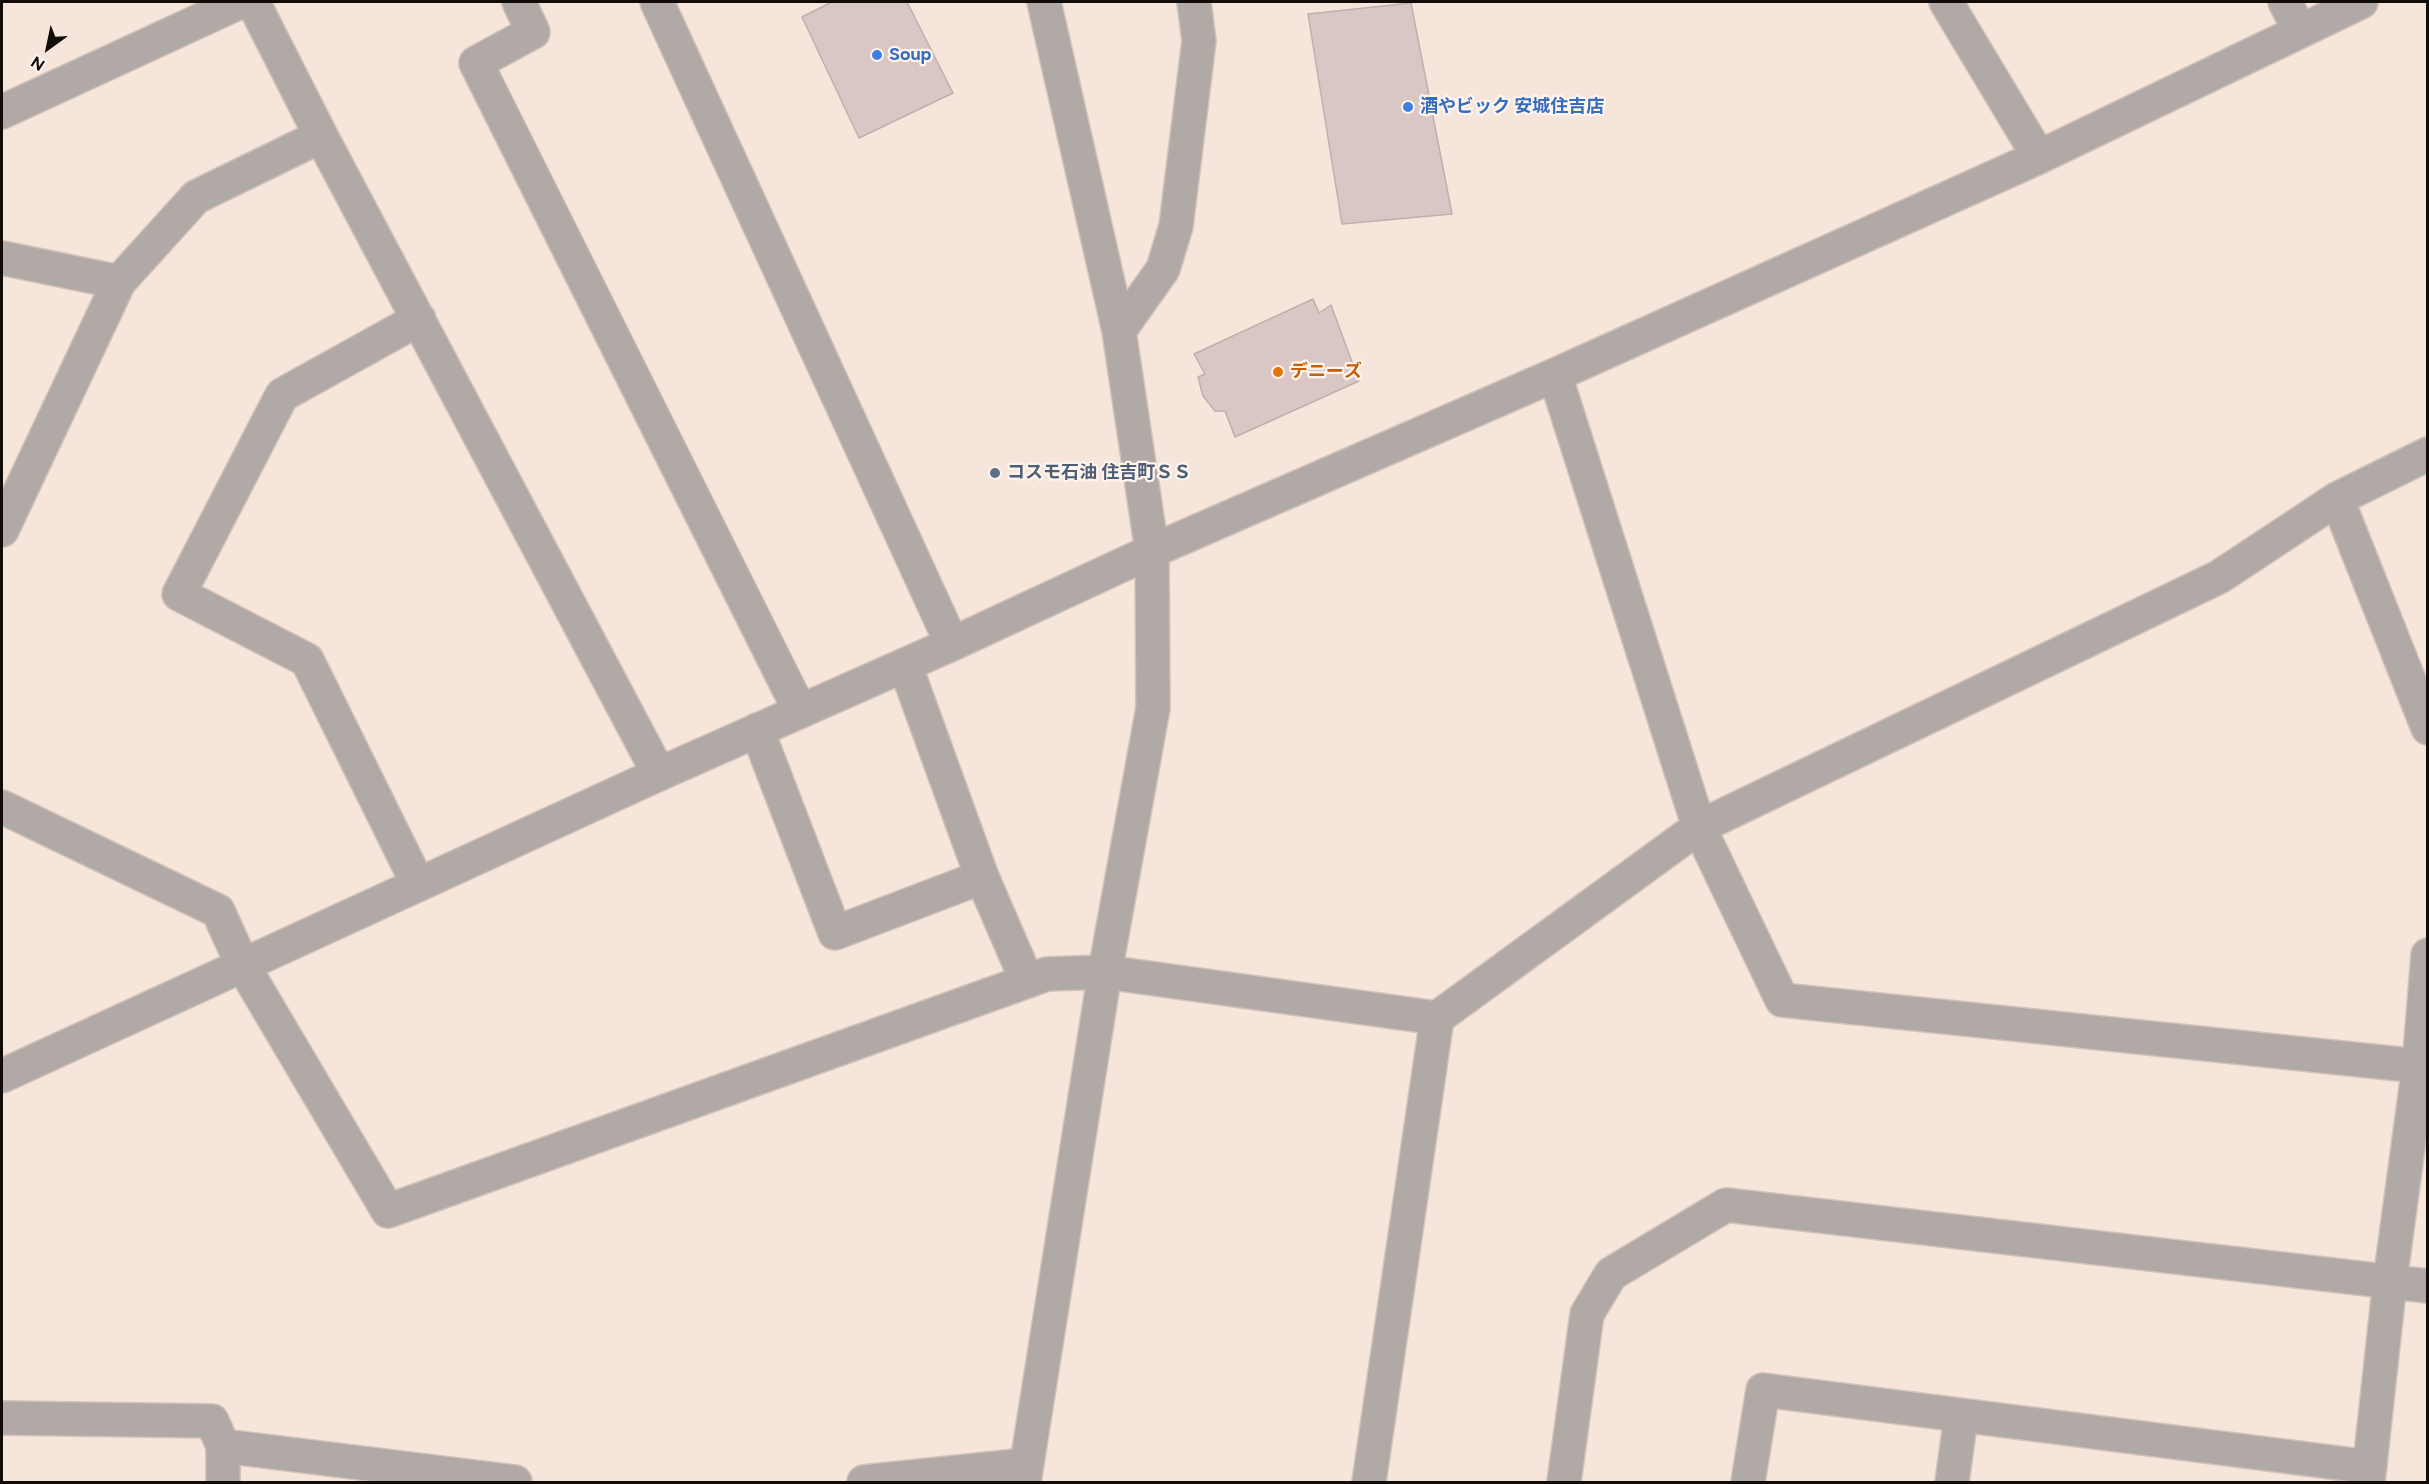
<!DOCTYPE html>
<html>
<head>
<meta charset="utf-8">
<style>
  body { margin:0 }
  #map { position:relative; width:2429px; height:1484px; overflow:hidden; background:#f6e5db; font-family:Figtree,sans-serif }
  canvas { display:block }
  .frame { position:absolute; inset:0; border:3px solid #120c09; pointer-events:none }
  .north { position:absolute; left:18px; top:18px; width:60px; height:60px; -webkit-text-stroke:4px #fef4ee; paint-order:stroke; rotate:213deg; font-size:16px; font-weight:700; line-height:24px; text-align:center; color:#120c09 }
  .north::after { content:''; display:block; margin:auto; width:21px; height:27px; background:#120c09; clip-path:polygon(50% 0,100% 100%,50% 72%,0 100%) }
</style>
</head>
<body>
<div id="map">
<canvas width="2429" height="1484"></canvas>
<div class="frame"></div>
<div class="north">N</div>
</div>
<script>
const g = document.querySelector('canvas').getContext('2d');
g.lineJoin = 'round';
function fillPath(path, color) { g.fillStyle = color; g.fill(path, 'evenodd'); }
const toPath = rows => new Path2D(rows.map(r => 'M' + r).join(''));
function trace(path, color, width, dash) { g.strokeStyle = color; g.lineWidth = width; g.lineCap = dash ? 'butt' : 'round'; g.setLineDash(dash || []); g.stroke(path); }
function write(font, color, halo, rows, align = 'center') {
  g.font = font + ' Figtree,"Noto Sans JP",sans-serif'; g.lineWidth = 4.5; g.setLineDash([]); g.textBaseline = 'middle'; g.strokeStyle = halo; g.fillStyle = color; for (const [text, x, y, turn = 0] of rows) {
    g.save(); g.translate(x, y); g.rotate((+turn || 0) * Math.PI / 180); g.textAlign = isNaN(turn) ? turn : align; if (halo) g.strokeText(text, 0, 0); g.fillText(text, 0, 0); g.restore();
  }
}
const building = toPath([
  [832,2,907,2,953,93,859,138,802,17,832,2],
  [1411,3,1452,214,1342,224,1308,14,1411,3],
  [1313,299,1319,313,1331,305,1359,381,1235,437,1225,411,1215,411,1203,396,1198,377,1205,374,1194,354,1313,299]
]);
fillPath(building, '#dac6c5');
trace(building, '#c1aead', 1.5);
const minor = toPath([
  [253,2,321,136,659,774],
  [519,2,533,32,476,63,800,711],
  [657,2,952,644],
  [1946,2,2039,157],
  [2285,2,2300,31],
  [2,112,240,2],
  [2,258,119,282],
  [1119,331,1163,269,1176,226,1199,41,1194,2],
  [1555,375,1699,827,1782,1000,2419,1066],
  [2337,499,2428,728],
  [2,530,119,282,196,197,321,136],
  [905,665,982,877,1027,981],
  [757,730,835,933,982,877],
  [2,807,218,911,242,964,388,1211,1047,974,1105,972,1437,1018,1699,827,2219,577,2337,499,2428,454],
  [418,884,307,660,179,594,282,395,419,319],
  [2,1076,659,774,952,644,1152,551,1555,375,2039,157,2361,2],
  [2,1418,212,1421,223,1446],
  [223,1482,223,1446,515,1482],
  [864,1482,1026,1465],
  [1024,1482,1105,972,1153,708,1152,551,1119,331,1044,2],
  [1369,1482,1437,1018],
  [1564,1482,1587,1314,1611,1274,1726,1205,2428,1286],
  [1748,1482,1763,1390,2370,1467],
  [1952,1482,1961,1417],
  [2368,1482,2390,1281,2419,1066,2428,955]
]);
trace(minor, '#d2c2b9', 36);
trace(minor, '#b1a9a5', 33);
for (const [x, y, r, color] of [
  [877,55,6,"#3f7fe0"],
  [1408,107,6,"#3f7fe0"],
  [1278,372,6,"#e8710a"],
  [995,473,6,"#5c6f8a"]
]) { const dot = new Path2D(); dot.arc(x, y, r, 0, 2 * Math.PI); g.fillStyle = color; g.fill(dot); trace(dot, '#fef4ee', 2); }
write('bold 18px', '#366cbe', '#fef4ee', [
  ["Soup",889,55],
  ["酒やビック 安城住吉店",1420,107]
], 'left');
write('bold 18px', '#c56008', '#fef4ee', [
  ["デニーズ",1290,372]
], 'left');
write('bold 18px', '#4e5e75', '#fef4ee', [
  ["コスモ石油 住吉町ＳＳ",1007,473]
], 'left');
</script>
</body>
</html>
